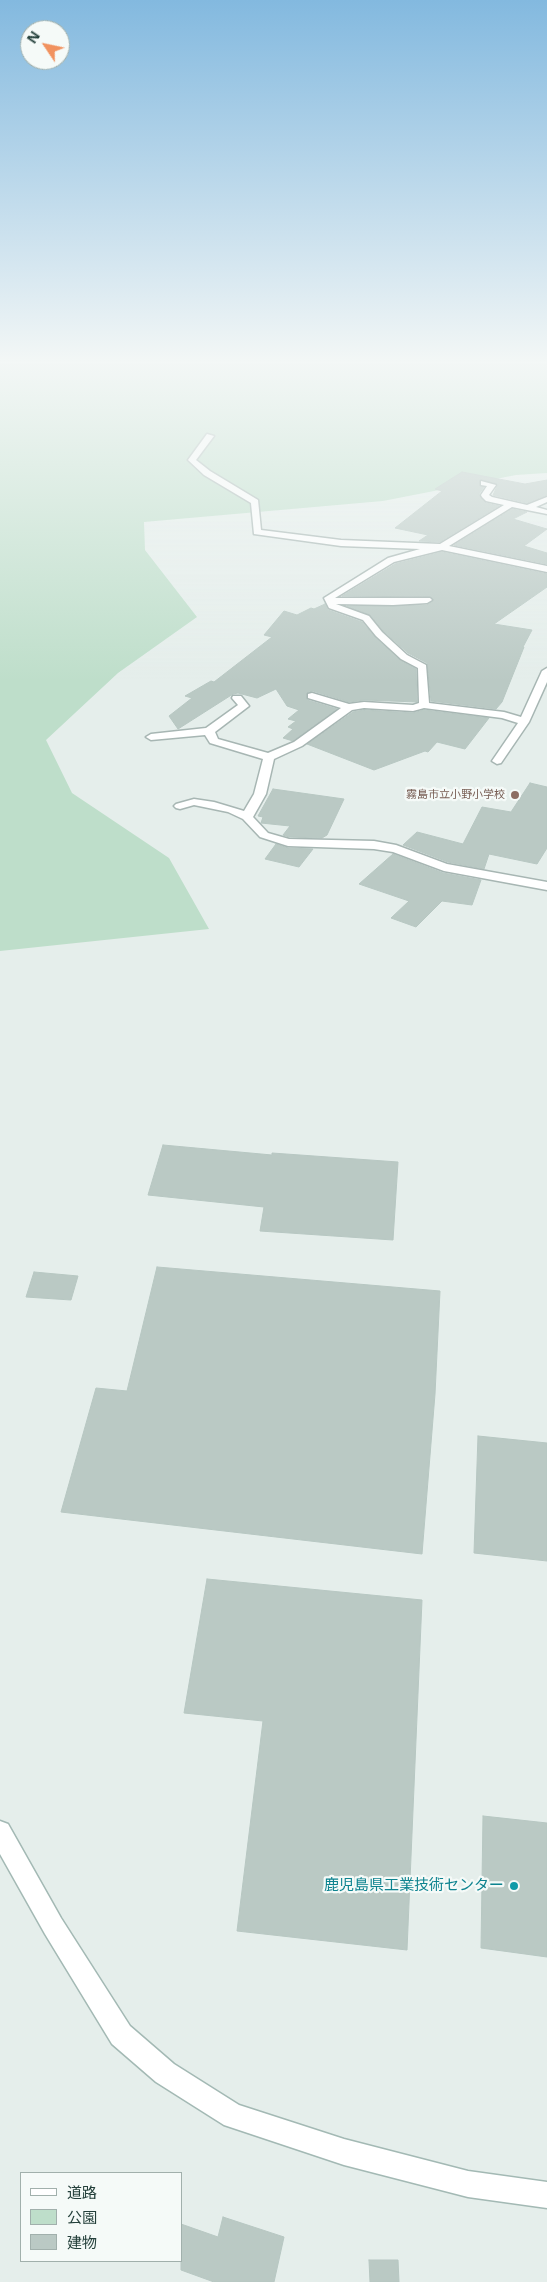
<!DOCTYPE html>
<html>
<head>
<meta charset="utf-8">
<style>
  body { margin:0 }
  #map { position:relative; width:547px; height:2282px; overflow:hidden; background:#e5eeeb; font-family:"Open Sans","Noto Sans JP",sans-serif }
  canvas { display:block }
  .legend { position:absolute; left:20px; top:2172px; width:162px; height:90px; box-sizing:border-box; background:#f5faf8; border:1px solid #a1b0ac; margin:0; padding:6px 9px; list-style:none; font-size:15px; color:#24403b }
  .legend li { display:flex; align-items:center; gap:10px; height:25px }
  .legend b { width:25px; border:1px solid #a1b0ac }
  .north { position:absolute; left:20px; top:20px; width:50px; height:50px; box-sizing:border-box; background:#f5faf8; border:1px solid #a1b0ac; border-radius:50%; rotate:304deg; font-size:14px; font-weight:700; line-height:20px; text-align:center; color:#24403b }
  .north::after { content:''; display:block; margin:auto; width:18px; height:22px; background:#f1925f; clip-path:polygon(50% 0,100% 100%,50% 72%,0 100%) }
</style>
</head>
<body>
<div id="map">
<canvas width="547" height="2282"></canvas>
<ul class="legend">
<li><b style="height:6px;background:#fff"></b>道路</li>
<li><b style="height:14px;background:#bedeca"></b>公園</li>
<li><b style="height:14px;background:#bac9c4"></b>建物</li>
</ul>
<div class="north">N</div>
</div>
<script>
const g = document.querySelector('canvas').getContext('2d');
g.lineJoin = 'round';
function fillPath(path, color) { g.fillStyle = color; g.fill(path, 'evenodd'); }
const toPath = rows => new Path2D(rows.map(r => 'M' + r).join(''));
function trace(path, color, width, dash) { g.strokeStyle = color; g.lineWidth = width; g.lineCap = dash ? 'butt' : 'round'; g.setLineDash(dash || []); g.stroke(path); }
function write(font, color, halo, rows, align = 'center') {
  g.font = font + ' "Open Sans","Noto Sans JP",sans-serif'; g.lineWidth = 4.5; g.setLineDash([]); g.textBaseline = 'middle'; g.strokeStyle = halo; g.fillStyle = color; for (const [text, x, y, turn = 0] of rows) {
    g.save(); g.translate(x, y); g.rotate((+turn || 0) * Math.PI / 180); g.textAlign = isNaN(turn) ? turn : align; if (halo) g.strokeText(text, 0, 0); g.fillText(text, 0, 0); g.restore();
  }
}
fillPath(toPath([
  [0,363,547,363,547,473,516,475,383,501,144,522,145,550,197,617,118,673,46,740,72,793,169,858,209,929,0,951]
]), '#bedeca');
const building = toPath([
  [462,472,525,484,547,480,547,495,527,503,493,495,498,484,480,480,480,486,484,487,479,494,481,498,486,503,499,506,440,542,419,541,428,535,395,528,442,491,435,489,462,472],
  [512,509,527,512,513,519,547,529,524,546,547,553,547,564,454,545,512,509],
  [442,552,547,574,547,587,494,624,532,630,523,647,524,647,502,702,496,709,431,701,427,663,408,653,383,631,370,615,347,606,427,605,434,600,431,597,342,596,395,564,442,552],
  [325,604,328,610,362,622,375,637,400,660,416,669,417,702,364,700,349,702,313,691,308,692,307,700,337,709,293,741,283,738,293,729,288,727,296,721,288,719,299,710,287,706,276,689,257,698,238,693,233,694,178,729,169,716,192,698,185,696,211,681,214,682,272,637,264,635,284,611,297,615,311,608,314,609,325,604],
  [364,710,413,713,424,710,489,718,465,749,437,742,428,752,425,751,374,770,307,744,353,712,364,710],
  [530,783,547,787,547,848,537,864,489,854,484,869,448,862,403,845,417,832,463,844,482,807,511,812,530,783],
  [273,789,344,799,327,835,322,838,289,837,283,835,290,826,261,823,263,817,258,816,273,789],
  [276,844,288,848,313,849,299,867,265,859,276,844],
  [393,854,443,873,481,880,472,905,442,901,416,927,391,918,409,901,359,884,393,854],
  [163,1145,272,1155,272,1153,398,1162,393,1240,260,1231,264,1207,148,1195,163,1145],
  [157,1267,440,1291,435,1394,422,1554,61,1512,96,1388,127,1391,157,1267],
  [34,1272,78,1276,71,1300,26,1297,34,1272],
  [478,1436,547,1443,547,1561,474,1553,478,1436],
  [207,1579,422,1600,407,1950,237,1931,263,1721,184,1713,207,1579],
  [483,1816,547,1823,547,1957,481,1948,483,1816],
  [223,2217,284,2237,274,2282,214,2282,181,2270,181,2224,218,2237,223,2217],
  [369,2260,398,2260,399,2282,370,2282,369,2260]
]);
fillPath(building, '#bac9c4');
trace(building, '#b7c7c2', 1);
const street = toPath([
  [207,434,214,436,196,460,210,471,258,500,261,530,341,540,440,544,504,505,486,501,482,497,481,495,487,486,481,485,481,481,496,485,489,495,492,497,527,505,547,497,547,502,536,507,547,510,547,514,512,507,449,546,547,566,547,572,442,550,394,562,335,598,430,598,432,600,427,603,393,605,336,604,369,616,382,632,407,655,426,665,429,703,504,712,521,717,542,671,547,668,547,682,529,722,501,763,497,764,492,761,518,723,502,718,424,708,413,711,364,708,352,710,302,746,274,759,266,794,253,817,268,833,289,839,374,841,396,845,447,864,547,882,547,890,444,871,393,852,374,849,288,846,260,837,243,819,228,812,194,805,180,809,176,808,174,806,176,804,194,799,214,802,244,811,254,794,263,759,210,743,205,735,151,740,146,737,151,734,206,728,238,705,232,698,233,696,241,696,249,706,215,732,218,739,268,753,294,742,341,708,308,698,308,694,312,693,349,704,364,702,413,705,419,703,418,668,401,659,376,636,363,620,329,608,324,598,388,558,420,549,341,546,254,534,251,503,204,475,188,460,207,434]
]);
const secondary = toPath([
  [0,1821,8,1824,61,1918,130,2026,174,2064,239,2105,344,2139,468,2171,547,2182,547,2208,468,2197,344,2165,224,2125,156,2082,112,2044,45,1934,0,1854,0,1821]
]);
trace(street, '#a7b6b3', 3);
trace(secondary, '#a3b9b4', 3);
fillPath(street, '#fff');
fillPath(secondary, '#fff');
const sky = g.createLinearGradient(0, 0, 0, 682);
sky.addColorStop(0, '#83b9df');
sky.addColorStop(0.53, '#f3f7f6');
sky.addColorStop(1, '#f3f7f600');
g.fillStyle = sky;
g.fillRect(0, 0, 547, 682);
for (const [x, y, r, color] of [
  [515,795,5,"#8d6e63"],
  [514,1886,5,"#0f9aa8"]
]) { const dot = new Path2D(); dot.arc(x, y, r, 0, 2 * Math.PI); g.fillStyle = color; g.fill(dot); trace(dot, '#f5faf8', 2); }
write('11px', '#785e54', '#f5faf8', [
  ["霧島市立小野小学校",505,795]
], 'right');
write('15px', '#0d838f', '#f5faf8', [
  ["鹿児島県工業技術センター",504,1886]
], 'right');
</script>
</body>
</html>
